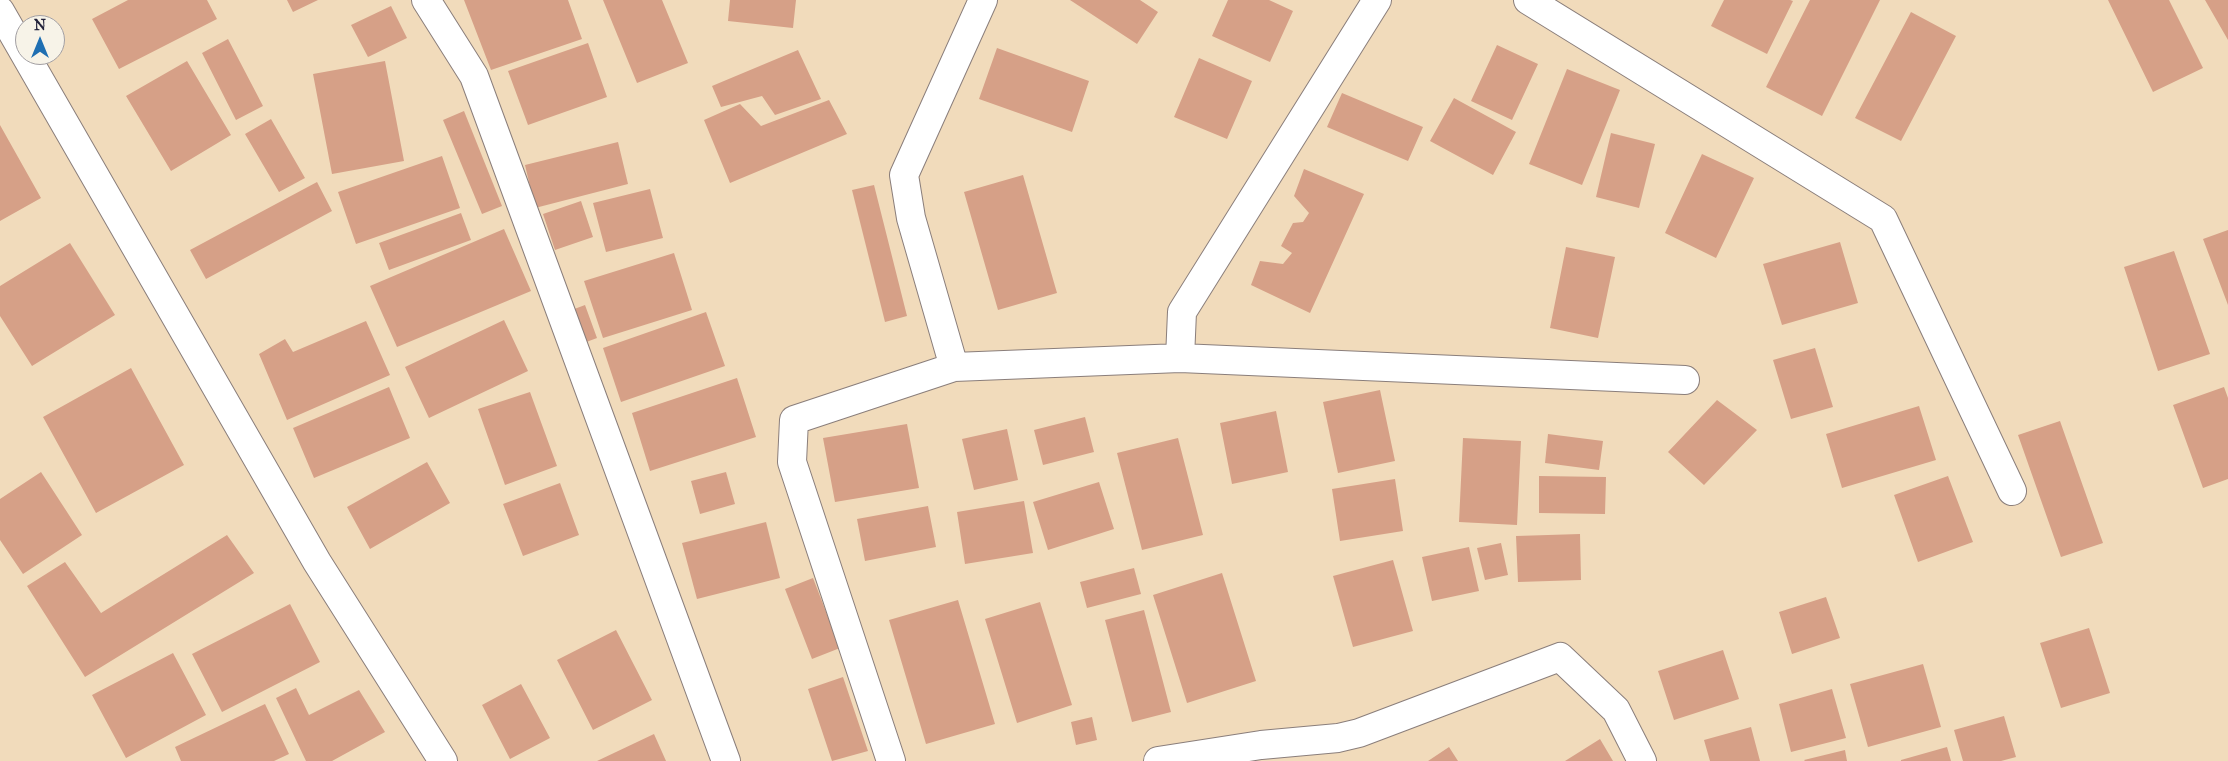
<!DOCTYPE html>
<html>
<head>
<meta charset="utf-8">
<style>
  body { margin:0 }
  #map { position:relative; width:2228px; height:761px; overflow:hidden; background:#f1dbbb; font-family:"IM FELL Great Primer",serif }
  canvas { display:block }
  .north { position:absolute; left:15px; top:15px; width:50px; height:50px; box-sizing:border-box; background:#f7f3e8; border:1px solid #a29fa3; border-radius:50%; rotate:0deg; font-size:14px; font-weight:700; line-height:20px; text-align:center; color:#22223b }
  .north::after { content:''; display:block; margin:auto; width:18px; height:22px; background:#1f6fb2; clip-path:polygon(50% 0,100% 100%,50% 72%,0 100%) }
</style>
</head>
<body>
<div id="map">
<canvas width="2228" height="761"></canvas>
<div class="north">N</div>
</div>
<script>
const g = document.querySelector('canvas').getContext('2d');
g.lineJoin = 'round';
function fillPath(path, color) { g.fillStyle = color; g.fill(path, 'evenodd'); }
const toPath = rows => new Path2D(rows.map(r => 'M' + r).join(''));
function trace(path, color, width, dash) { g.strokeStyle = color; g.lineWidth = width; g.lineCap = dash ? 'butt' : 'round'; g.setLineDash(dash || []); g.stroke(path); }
fillPath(toPath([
  [128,0,207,0,217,19,119,69,92,19],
  [287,0,318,0,293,12],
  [464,0,568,0,582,39,491,70],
  [603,0,662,0,688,63,637,83],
  [730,0,796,0,793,28,728,21],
  [1070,0,1140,0,1158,12,1137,44],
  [1228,0,1269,0,1293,11,1270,62,1212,36],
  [1724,0,1790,0,1793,1,1767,54,1711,26],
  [1810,0,1880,0,1822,116,1766,87],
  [2108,0,2169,0,2203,68,2153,92],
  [2205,0,2228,0,2228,40],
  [391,6,407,38,368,57,351,25],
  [1911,12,1956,36,1901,141,1855,118],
  [228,39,263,106,236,120,202,53],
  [588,43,607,97,528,125,508,71],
  [1497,45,1538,64,1512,120,1471,101],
  [997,48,1089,81,1072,132,979,99],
  [798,50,821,99,775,115,762,96,721,107,712,86],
  [1199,58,1252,81,1227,139,1174,117],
  [187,61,231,135,171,171,126,96],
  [385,61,404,161,332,174,313,74],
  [1567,69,1620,90,1582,185,1529,164],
  [1342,93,1423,127,1408,161,1327,127],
  [1454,98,1516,132,1493,175,1430,141],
  [829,100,847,134,730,183,704,120,740,104,761,126],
  [464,111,502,206,482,214,443,120],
  [271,119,305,178,279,192,245,134],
  [0,125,41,198,0,221],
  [1611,133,1655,144,1639,208,1596,197],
  [618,142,628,184,535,208,525,165],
  [1702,154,1754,178,1716,258,1665,233],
  [442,156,460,208,356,244,338,192],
  [1304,169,1364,194,1310,313,1251,285,1260,261,1283,264,1292,253,1281,246,1293,223,1303,222,1309,213,1294,196],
  [1023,175,1057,293,998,310,964,192],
  [317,182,332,211,206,279,190,250],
  [874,185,907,316,885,322,852,190],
  [650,189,663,238,606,252,593,203],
  [581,201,593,237,555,250,543,214],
  [461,213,471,240,389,270,379,243],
  [504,229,531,291,397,347,370,286],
  [2228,230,2228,305,2203,239],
  [1840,242,1858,303,1782,325,1763,264],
  [70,243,115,315,32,366,0,316,0,286],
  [1566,247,1615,257,1598,338,1550,328],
  [2174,251,2210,354,2158,371,2124,267],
  [674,253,692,310,603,338,584,281],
  [585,305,597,338,581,344,569,311],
  [706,312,725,366,621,402,603,348],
  [504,320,528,371,429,418,405,367],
  [366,321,390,375,287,420,259,354,285,339,293,352],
  [1815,348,1833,407,1791,419,1773,360],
  [131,368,184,465,96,513,43,417],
  [737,378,756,437,650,471,632,413],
  [389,387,410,438,314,478,293,428],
  [2224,387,2228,398,2228,479,2203,488,2173,405],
  [1380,390,1395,461,1338,473,1323,402],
  [530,392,557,466,505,485,478,409],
  [1717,400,1757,430,1704,485,1668,452],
  [1919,406,1936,460,1842,488,1826,434],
  [1276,411,1288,472,1232,484,1220,423],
  [1085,417,1094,452,1043,465,1034,430],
  [2060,421,2103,543,2061,557,2018,435],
  [907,424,919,488,835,502,823,438],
  [1007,429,1018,480,974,490,962,439],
  [1548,434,1603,441,1599,470,1545,463],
  [1178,438,1203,535,1142,550,1117,453],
  [1463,438,1521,441,1517,525,1459,522],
  [427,462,450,503,370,549,347,507],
  [41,472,82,535,23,574,0,540,0,499],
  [726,472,735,504,700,514,691,481],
  [1539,476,1606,477,1605,514,1539,513],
  [1948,476,1973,542,1918,562,1894,495],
  [1395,479,1403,531,1340,541,1332,489],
  [1099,482,1114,529,1048,550,1033,502],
  [560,483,579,535,523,556,503,504],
  [1024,501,1033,553,965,564,957,512],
  [928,506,936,547,865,561,857,519],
  [766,522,780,578,697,599,682,543],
  [1580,534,1581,580,1518,582,1516,536],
  [227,535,254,573,85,677,27,586,65,562,101,613],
  [1501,543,1508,575,1485,580,1477,548],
  [1469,547,1479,591,1432,601,1422,557],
  [1393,560,1413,631,1353,647,1333,576],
  [1134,568,1141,594,1087,608,1080,582],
  [1222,573,1256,681,1187,703,1153,595],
  [813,578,840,648,812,659,785,589],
  [1826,597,1840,638,1792,654,1779,612],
  [958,600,995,724,926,744,889,620],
  [1040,602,1072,705,1017,723,985,619],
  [290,604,320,662,222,712,192,654],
  [1144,610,1171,712,1132,722,1105,620],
  [2089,628,2110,693,2061,708,2040,643],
  [616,630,652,700,593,730,557,660],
  [1723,650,1739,699,1674,720,1658,671],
  [173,653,206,715,126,758,92,695],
  [1923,664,1941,727,1868,747,1850,684],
  [843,677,868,751,832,761,808,689],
  [521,684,550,738,510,759,482,705],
  [296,688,309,715,359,690,385,732,332,761,306,761,276,698],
  [1832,689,1846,738,1791,752,1779,704],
  [265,704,289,754,274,761,181,761,175,747],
  [2004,716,2016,757,2001,761,1963,761,1954,730],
  [1092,717,1097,740,1076,745,1071,722],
  [1751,727,1760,761,1710,761,1704,740],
  [654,734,666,761,597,761],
  [1600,739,1613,761,1565,761],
  [1449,747,1458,761,1428,761],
  [1947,747,1951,761,1901,761,1901,760],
  [1845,750,1847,761,1805,761,1804,760]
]), '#d6a087');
const minor = toPath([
  [426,0,474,76,726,761],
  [1528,0,1883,219,2012,491],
  [0,11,317,562,443,761],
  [1180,358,1182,312,1377,0],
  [954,367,911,218,904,175,983,0],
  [891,761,792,462,794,420,954,367,1180,358,1685,380],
  [1158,761,1261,745,1338,738,1359,733,1560,657,1616,710,1642,761]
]);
trace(minor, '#8a7e7b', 30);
trace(minor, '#fff', 28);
</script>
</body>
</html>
